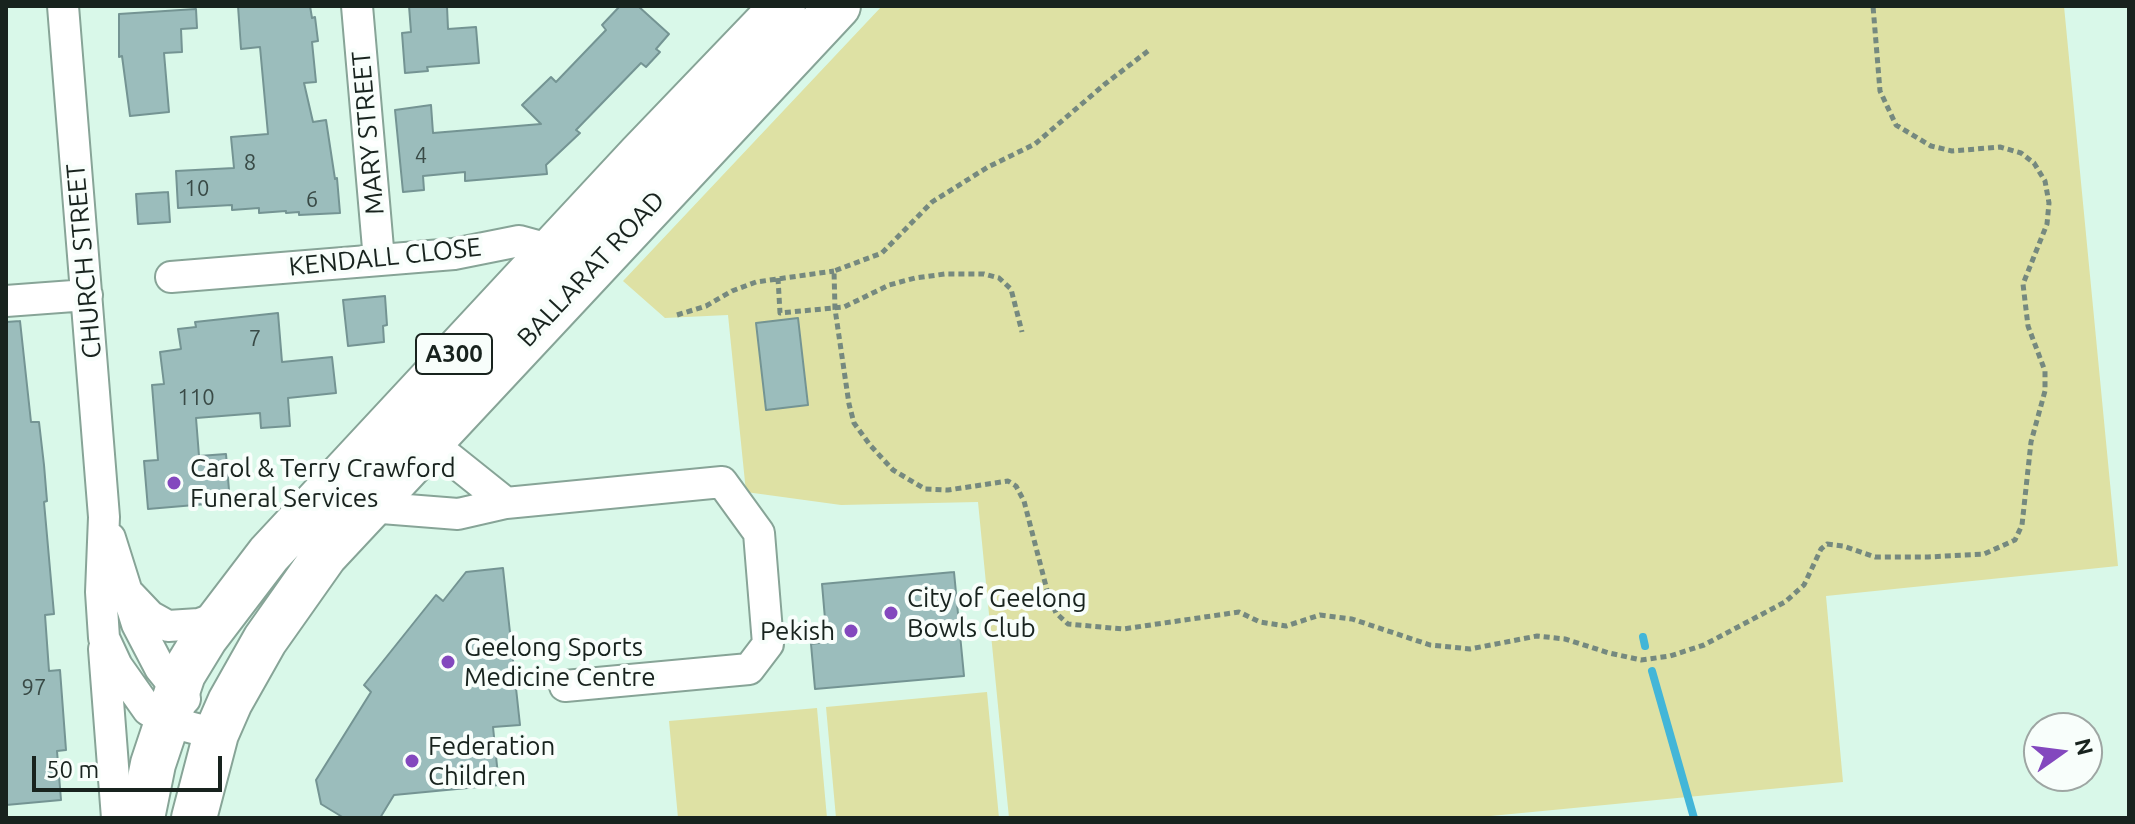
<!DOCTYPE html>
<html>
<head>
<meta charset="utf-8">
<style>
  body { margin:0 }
  #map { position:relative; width:2135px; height:824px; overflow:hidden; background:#d9f8e9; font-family:Ubuntu,sans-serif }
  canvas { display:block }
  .frame { position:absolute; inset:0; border:8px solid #18231e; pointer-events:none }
  .north { position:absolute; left:2023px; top:712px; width:80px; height:80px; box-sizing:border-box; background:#f8fefb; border:2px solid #9ea6a3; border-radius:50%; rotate:76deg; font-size:22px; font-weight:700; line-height:32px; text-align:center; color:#18231e }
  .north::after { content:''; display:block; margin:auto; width:28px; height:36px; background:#8348be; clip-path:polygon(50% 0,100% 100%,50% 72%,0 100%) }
  .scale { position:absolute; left:32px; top:756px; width:190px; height:36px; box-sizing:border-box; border:4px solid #18231e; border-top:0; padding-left:10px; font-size:24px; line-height:28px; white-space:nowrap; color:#18231e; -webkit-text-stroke:6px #f8fefb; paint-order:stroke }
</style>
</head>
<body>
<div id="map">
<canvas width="2135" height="824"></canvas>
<div class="frame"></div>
<div class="north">N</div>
<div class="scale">50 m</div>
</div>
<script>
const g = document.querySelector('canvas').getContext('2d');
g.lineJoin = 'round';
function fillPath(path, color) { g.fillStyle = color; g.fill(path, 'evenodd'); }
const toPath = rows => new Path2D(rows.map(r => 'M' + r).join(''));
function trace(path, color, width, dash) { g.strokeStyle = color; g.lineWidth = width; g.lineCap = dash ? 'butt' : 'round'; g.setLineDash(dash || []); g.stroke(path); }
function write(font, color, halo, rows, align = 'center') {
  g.font = font + ' Ubuntu,sans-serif'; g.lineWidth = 8; g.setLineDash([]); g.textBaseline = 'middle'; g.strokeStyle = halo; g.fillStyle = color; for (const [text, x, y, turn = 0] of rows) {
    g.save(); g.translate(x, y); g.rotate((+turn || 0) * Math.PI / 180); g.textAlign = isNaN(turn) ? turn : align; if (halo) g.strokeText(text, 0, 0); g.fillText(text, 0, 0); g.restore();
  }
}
fillPath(toPath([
  [882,6,2064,6,2118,566,1826,596,1843,782,1470,818,1009,818,978,502,841,505,746,492,728,315,665,318,623,281],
  [987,692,999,818,836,818,826,707],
  [817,708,827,818,678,818,669,721]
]), '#dee1a4');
trace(toPath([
  [1643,637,1645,646],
  [1652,671,1694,818]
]), '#43b6d8', 8);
const building = toPath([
  [238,6,310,6,312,18,315,17,318,41,312,42,316,82,304,83,313,122,326,120,335,179,337,178,340,213,299,215,299,212,286,213,286,211,259,213,259,208,232,210,232,205,178,208,176,171,234,168,231,137,268,134,260,47,241,49,238,6],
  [409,6,447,6,448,29,476,27,479,63,427,67,428,71,405,73,402,33,411,32,409,6],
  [620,6,638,6,669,34,656,49,660,52,646,67,641,63,576,130,580,133,546,165,547,174,465,181,465,172,423,176,424,190,403,192,395,110,431,105,433,133,541,124,522,105,551,77,556,82,606,30,602,25,620,6],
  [196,9,197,28,181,29,182,52,164,53,169,112,130,116,122,56,119,57,119,14,196,9],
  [168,192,170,222,138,224,136,194,168,192],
  [385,296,387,325,383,326,384,342,348,346,343,300,385,296],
  [278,313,282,362,332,357,336,393,288,398,290,426,261,428,260,413,196,418,199,456,226,454,230,502,148,509,144,461,158,460,152,385,164,384,160,352,181,349,178,329,196,327,195,322,278,313],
  [798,318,808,405,766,410,756,323,798,318],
  [20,321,31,422,39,422,44,465,47,501,44,502,54,614,45,615,49,671,60,670,66,750,57,751,61,800,6,805,6,322,20,321],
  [503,568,520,725,493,727,499,785,394,795,380,818,344,818,321,804,316,780,371,692,364,685,436,595,443,601,466,572,503,568],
  [954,572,964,676,815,689,811,644,827,642,822,584,954,572]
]);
fillPath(building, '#9bbdbc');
trace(building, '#749493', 2);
const minor = toPath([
  [63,6,104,517,101,592,104,638,117,666,148,710,166,721,216,734],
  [357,6,379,260],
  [171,277,454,254,519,241,552,250,558,262],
  [6,301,87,295],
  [413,441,431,443,506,503],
  [369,507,458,514,506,503,722,482,759,533,768,644,749,669,565,686],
  [110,538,137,624,160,668,185,699],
  [130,595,150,616,168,626,199,624,221,616],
  [104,649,117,818]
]);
const highway = toPath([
  [142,818,153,764,183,674,205,638,269,554,640,155,783,6],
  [194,818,216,734,230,702,265,640,325,555,838,6]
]);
trace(minor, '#87a497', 34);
trace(highway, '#87a497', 48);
trace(toPath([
  [1148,51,1105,84,1035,144,988,167,932,202,882,253,834,271,835,309,849,404,854,423,870,445,893,470,925,489,948,490,1008,481,1016,486,1024,501,1048,594,1056,613,1068,624,1123,629,1239,612,1260,622,1286,626,1320,615,1352,619,1430,645,1470,649,1537,636,1565,639,1609,653,1641,660,1670,656,1704,645,1785,602,1804,585,1821,549,1827,544,1843,546,1875,557,1928,557,1984,554,2015,540,2022,525,2031,442,2045,391,2045,371,2028,326,2023,284,2047,224,2049,203,2045,181,2034,163,2021,153,2000,147,1952,151,1931,146,1896,125,1880,91,1873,6],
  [778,278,780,313,844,307,889,285,915,278,945,274,984,274,999,278,1011,289,1022,332],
  [677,315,706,306,732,291,756,282,834,271]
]), '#75897f', 5, [6, 4]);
trace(minor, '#fff', 30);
trace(highway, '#fff', 44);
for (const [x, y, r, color] of [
  [174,483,8,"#8348be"],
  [891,613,8,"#8348be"],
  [851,631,8,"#8348be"],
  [448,662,8,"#8348be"],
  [412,761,8,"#8348be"]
]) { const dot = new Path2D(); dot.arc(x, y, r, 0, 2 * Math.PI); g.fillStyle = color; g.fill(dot); trace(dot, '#f8fefb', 3); }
write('22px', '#394a46', null, [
  ["4",421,156],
  ["8",250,163],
  ["10",197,189],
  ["6",312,200],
  ["7",255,339],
  ["110",196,398],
  ["97",34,688]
]);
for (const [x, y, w] of [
  [454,354,76]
]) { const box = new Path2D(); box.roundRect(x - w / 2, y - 20, w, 40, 6); g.fillStyle = '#f8fefb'; g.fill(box); trace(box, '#18231e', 2); }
write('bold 24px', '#18231e', null, [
  ["A300",454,354]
]);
write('26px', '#18231e', '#f8fefb', [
  ["MARY STREET",368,133,-95],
  ["KENDALL CLOSE",385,257,-6],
  ["CHURCH STREET",84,261,-95],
  ["BALLARAT ROAD",591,269,-47]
]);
write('26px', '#18231e', '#f8fefb', [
  ["Carol & Terry Crawford",190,468],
  ["Funeral Services",190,498],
  ["City of Geelong",907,598],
  ["Bowls Club",907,628],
  ["Pekish",835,631,"right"],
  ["Geelong Sports",464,647],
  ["Medicine Centre",464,677],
  ["Federation",428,746],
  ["Children",428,776]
], 'left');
</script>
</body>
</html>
